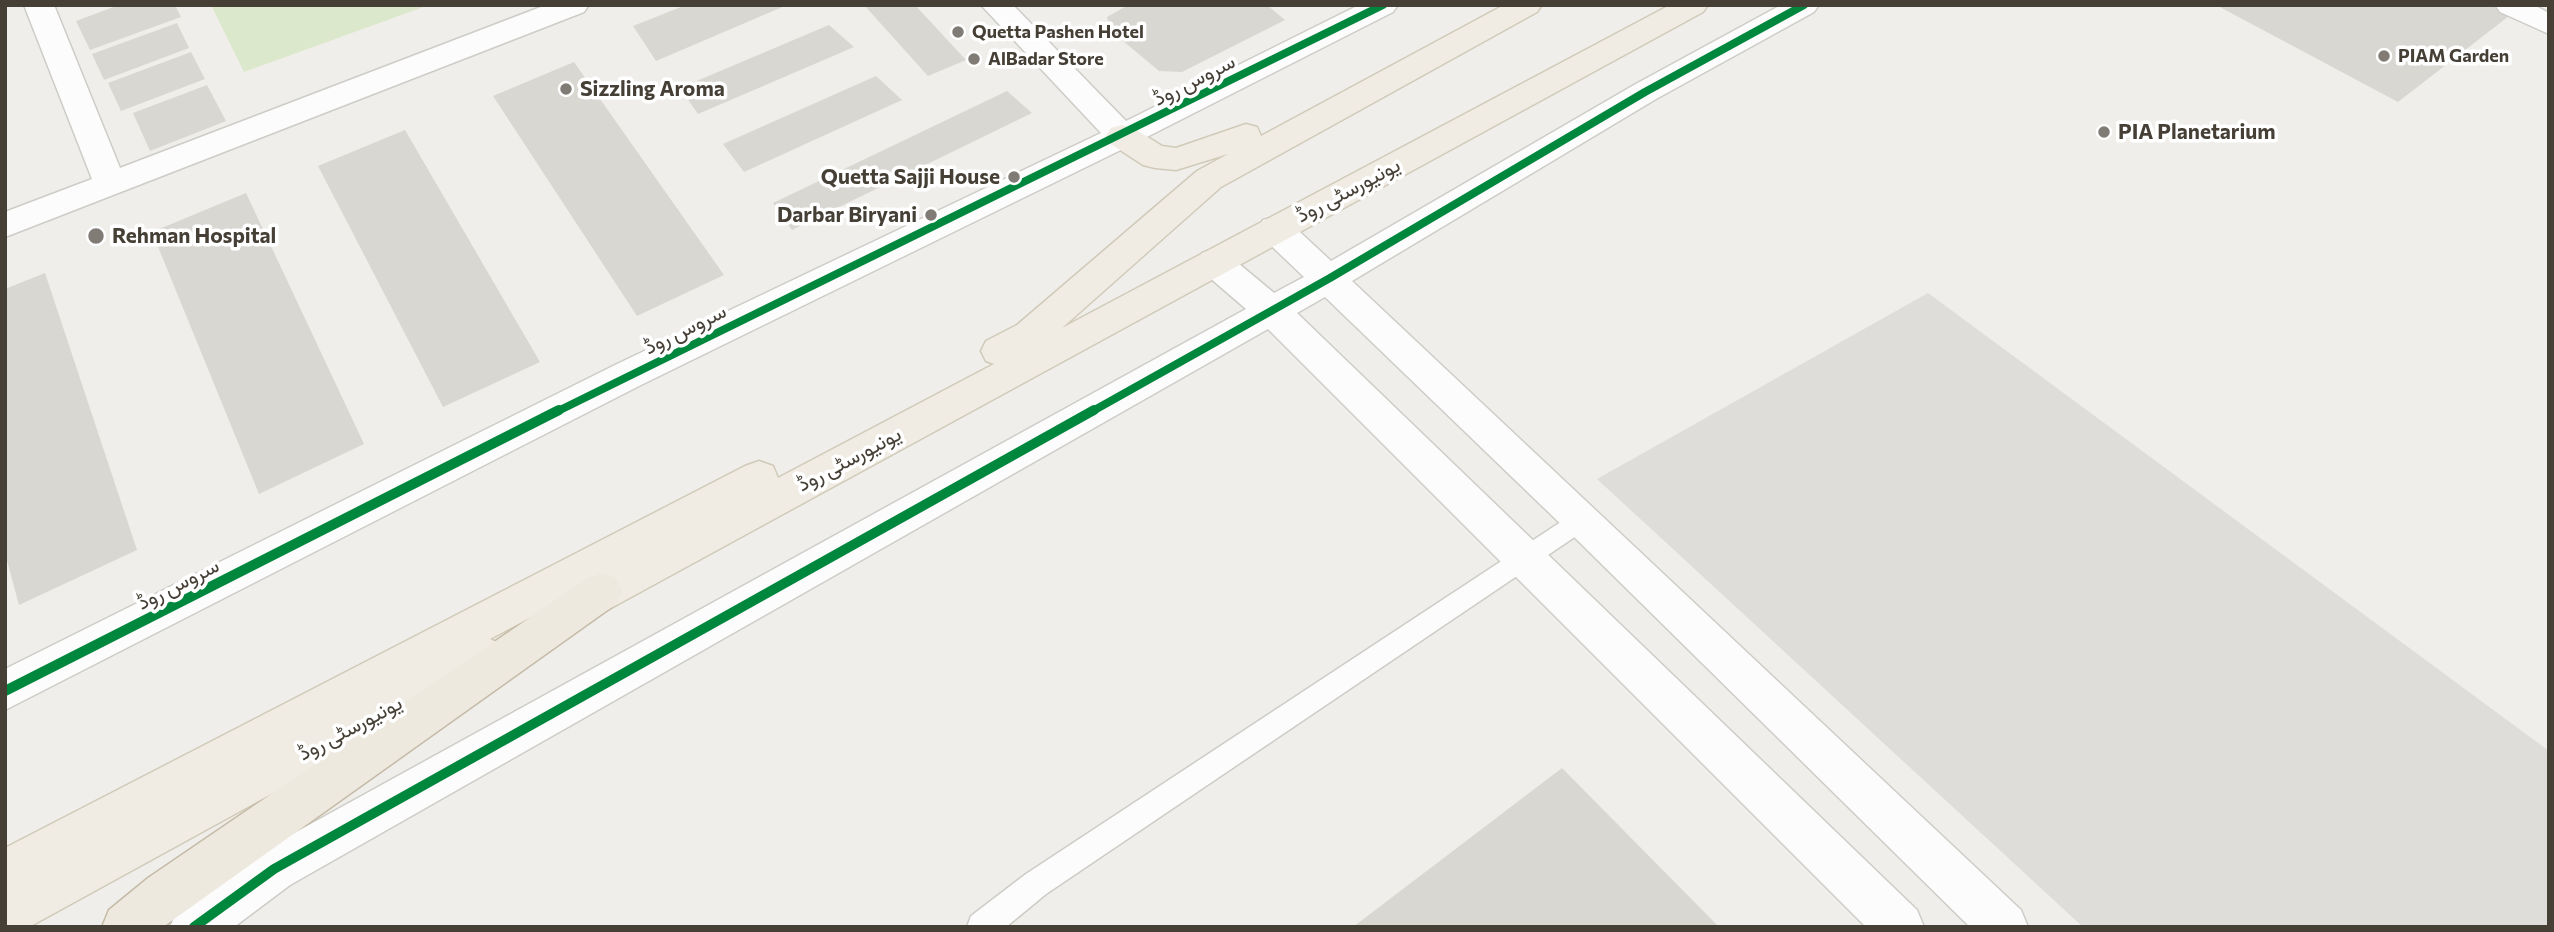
<!DOCTYPE html>
<html>
<head>
<meta charset="utf-8">
<style>
  body { margin:0 }
  #map { position:relative; width:2554px; height:932px; overflow:hidden; background:#efeeea; font-family:Commissioner,sans-serif }
  canvas { display:block }
  .frame { position:absolute; inset:0; border:7px solid #453f36; pointer-events:none }
</style>
</head>
<body>
<div id="map">
<canvas width="2554" height="932"></canvas>
<div class="frame"></div>
</div>
<script>
const g = document.querySelector('canvas').getContext('2d');
g.lineJoin = 'round';
function fillPath(path, color) { g.fillStyle = color; g.fill(path, 'evenodd'); }
const toPath = rows => new Path2D(rows.map(r => 'M' + r).join(''));
function trace(path, color, width, dash) { g.strokeStyle = color; g.lineWidth = width; g.lineCap = dash ? 'butt' : 'round'; g.setLineDash(dash || []); g.stroke(path); }
function write(font, color, halo, rows, align = 'center') {
  g.font = font + ' Commissioner,Vazirmatn,sans-serif'; g.lineWidth = 7; g.setLineDash([]); g.textBaseline = 'middle'; g.strokeStyle = halo; g.fillStyle = color; for (const [text, x, y, turn = 0] of rows) {
    g.save(); g.translate(x, y); g.rotate((+turn || 0) * Math.PI / 180); g.textAlign = isNaN(turn) ? turn : align; if (halo) g.strokeText(text, 0, 0); g.fillText(text, 0, 0); g.restore();
  }
}
fillPath(toPath([
  [211,5,429,5,244,72]
]), '#dce8cb');
fillPath(toPath([
  [1928,293,2549,751,2549,927,2083,927,1597,479]
]), '#deddd9');
fillPath(toPath([
  [119,5,175,5,181,17,90,50,76,21],
  [686,5,787,5,656,61,633,26],
  [864,5,915,5,966,60,928,76],
  [1128,5,1267,5,1285,20,1182,72,1159,71,1104,25,1108,22,1107,17],
  [2216,5,2510,5,2518,9,2398,102],
  [177,23,189,48,104,80,92,54],
  [829,25,854,47,698,114,680,88],
  [191,52,205,79,121,111,108,83],
  [574,62,724,275,637,316,493,96],
  [876,76,902,100,744,172,723,144],
  [207,85,226,121,150,151,133,113],
  [1007,91,1032,113,792,230,773,203],
  [405,130,540,362,443,407,318,166],
  [246,193,364,444,259,494,152,232],
  [45,273,137,550,19,605,5,553,5,289],
  [1562,768,1719,927,1353,927]
]), '#d9d7d2');
const service = toPath([
  [1582,508,1591,512,1595,519,1591,526,1046,894,1006,927,967,927,971,916,1026,874,1582,508]
]);
const minor = toPath([
  [24,5,54,5,120,168,546,5,589,5,584,12,5,237,5,212,92,179,24,5],
  [981,5,1013,5,1126,121,1359,5,1398,5,1393,12,1133,144,641,385,5,710,5,669,615,365,1101,133,981,5],
  [1781,5,1819,5,1814,12,1656,99,1352,281,2021,910,2028,927,1970,927,1568,531,1325,297,1297,313,1917,910,1924,927,1866,927,1268,329,290,885,234,927,170,927,177,910,258,853,1246,309,1202,271,1197,262,1202,253,1214,249,1226,253,1274,293,1304,277,1263,238,1258,229,1263,220,1275,217,1287,220,1331,261,1634,85,1781,5],
  [2495,5,2534,5,2549,13,2549,34,2500,12,2495,5]
]);
const primary = toPath([
  [1504,5,1542,5,1537,12,1221,187,1062,328,1670,5,1708,5,1703,12,589,620,574,625,559,620,554,605,490,639,499,643,505,656,499,669,29,927,5,927,5,848,745,466,759,461,773,466,778,478,994,364,986,361,981,351,986,341,1017,325,1197,171,1228,154,1176,170,1155,168,1143,165,1111,144,1106,136,1111,128,1122,125,1133,128,1162,146,1176,148,1246,124,1257,127,1261,136,1504,5]
]);
const trunk = toPath([
  [602,573,616,578,622,591,616,604,163,927,102,927,109,910,148,878,588,578,602,573]
]);
trace(service, '#cdccc7', 3);
trace(minor, '#cdccc7', 3);
trace(primary, '#d0cab8', 3);
trace(trunk, '#c5bba7', 3);
fillPath(service, '#fdfcfc');
fillPath(minor, '#fdfcfc');
fillPath(primary, '#f0ece4');
fillPath(trunk, '#eee9df');
trace(toPath([
  [556,412,1383,5],
  [1091,412,1330,278,1645,92,1804,5]
]), '#00873e', 8);
trace(toPath([
  [5,691,559,410],
  [194,927,274,869,1094,410]
]), '#00873e', 10);
for (const [x, y, r, color] of [
  [958,32,7,"#807c75"],
  [2384,56,7,"#807c75"],
  [974,59,7,"#807c75"],
  [566,89,7,"#807c75"],
  [2104,132,7,"#807c75"],
  [1014,177,7,"#807c75"],
  [931,215,7,"#807c75"],
  [96,236,9,"#807c75"]
]) { const dot = new Path2D(); dot.arc(x, y, r, 0, 2 * Math.PI); g.fillStyle = color; g.fill(dot); trace(dot, '#fff', 2.5); }
write('bold 18px', '#453f36', '#fff', [
  ["Quetta Pashen Hotel",972,32],
  ["PIAM Garden",2398,56],
  ["AlBadar Store",988,59]
], 'left');
write('21px', '#453f36', '#fff', [
  ["سروس روڈ",1194,80,-27],
  ["یونیورسٹی روڈ",1348,190,-28],
  ["سروس روڈ",685,329,-26],
  ["یونیورسٹی روڈ",849,459,-28],
  ["سروس روڈ",178,584,-27],
  ["یونیورسٹی روڈ",350,728,-28]
]);
write('bold 21px', '#453f36', '#fff', [
  ["Sizzling Aroma",580,89],
  ["PIA Planetarium",2118,132],
  ["Quetta Sajji House",1000,177,"right"],
  ["Darbar Biryani",917,215,"right"],
  ["Rehman Hospital",112,236]
], 'left');
</script>
</body>
</html>
